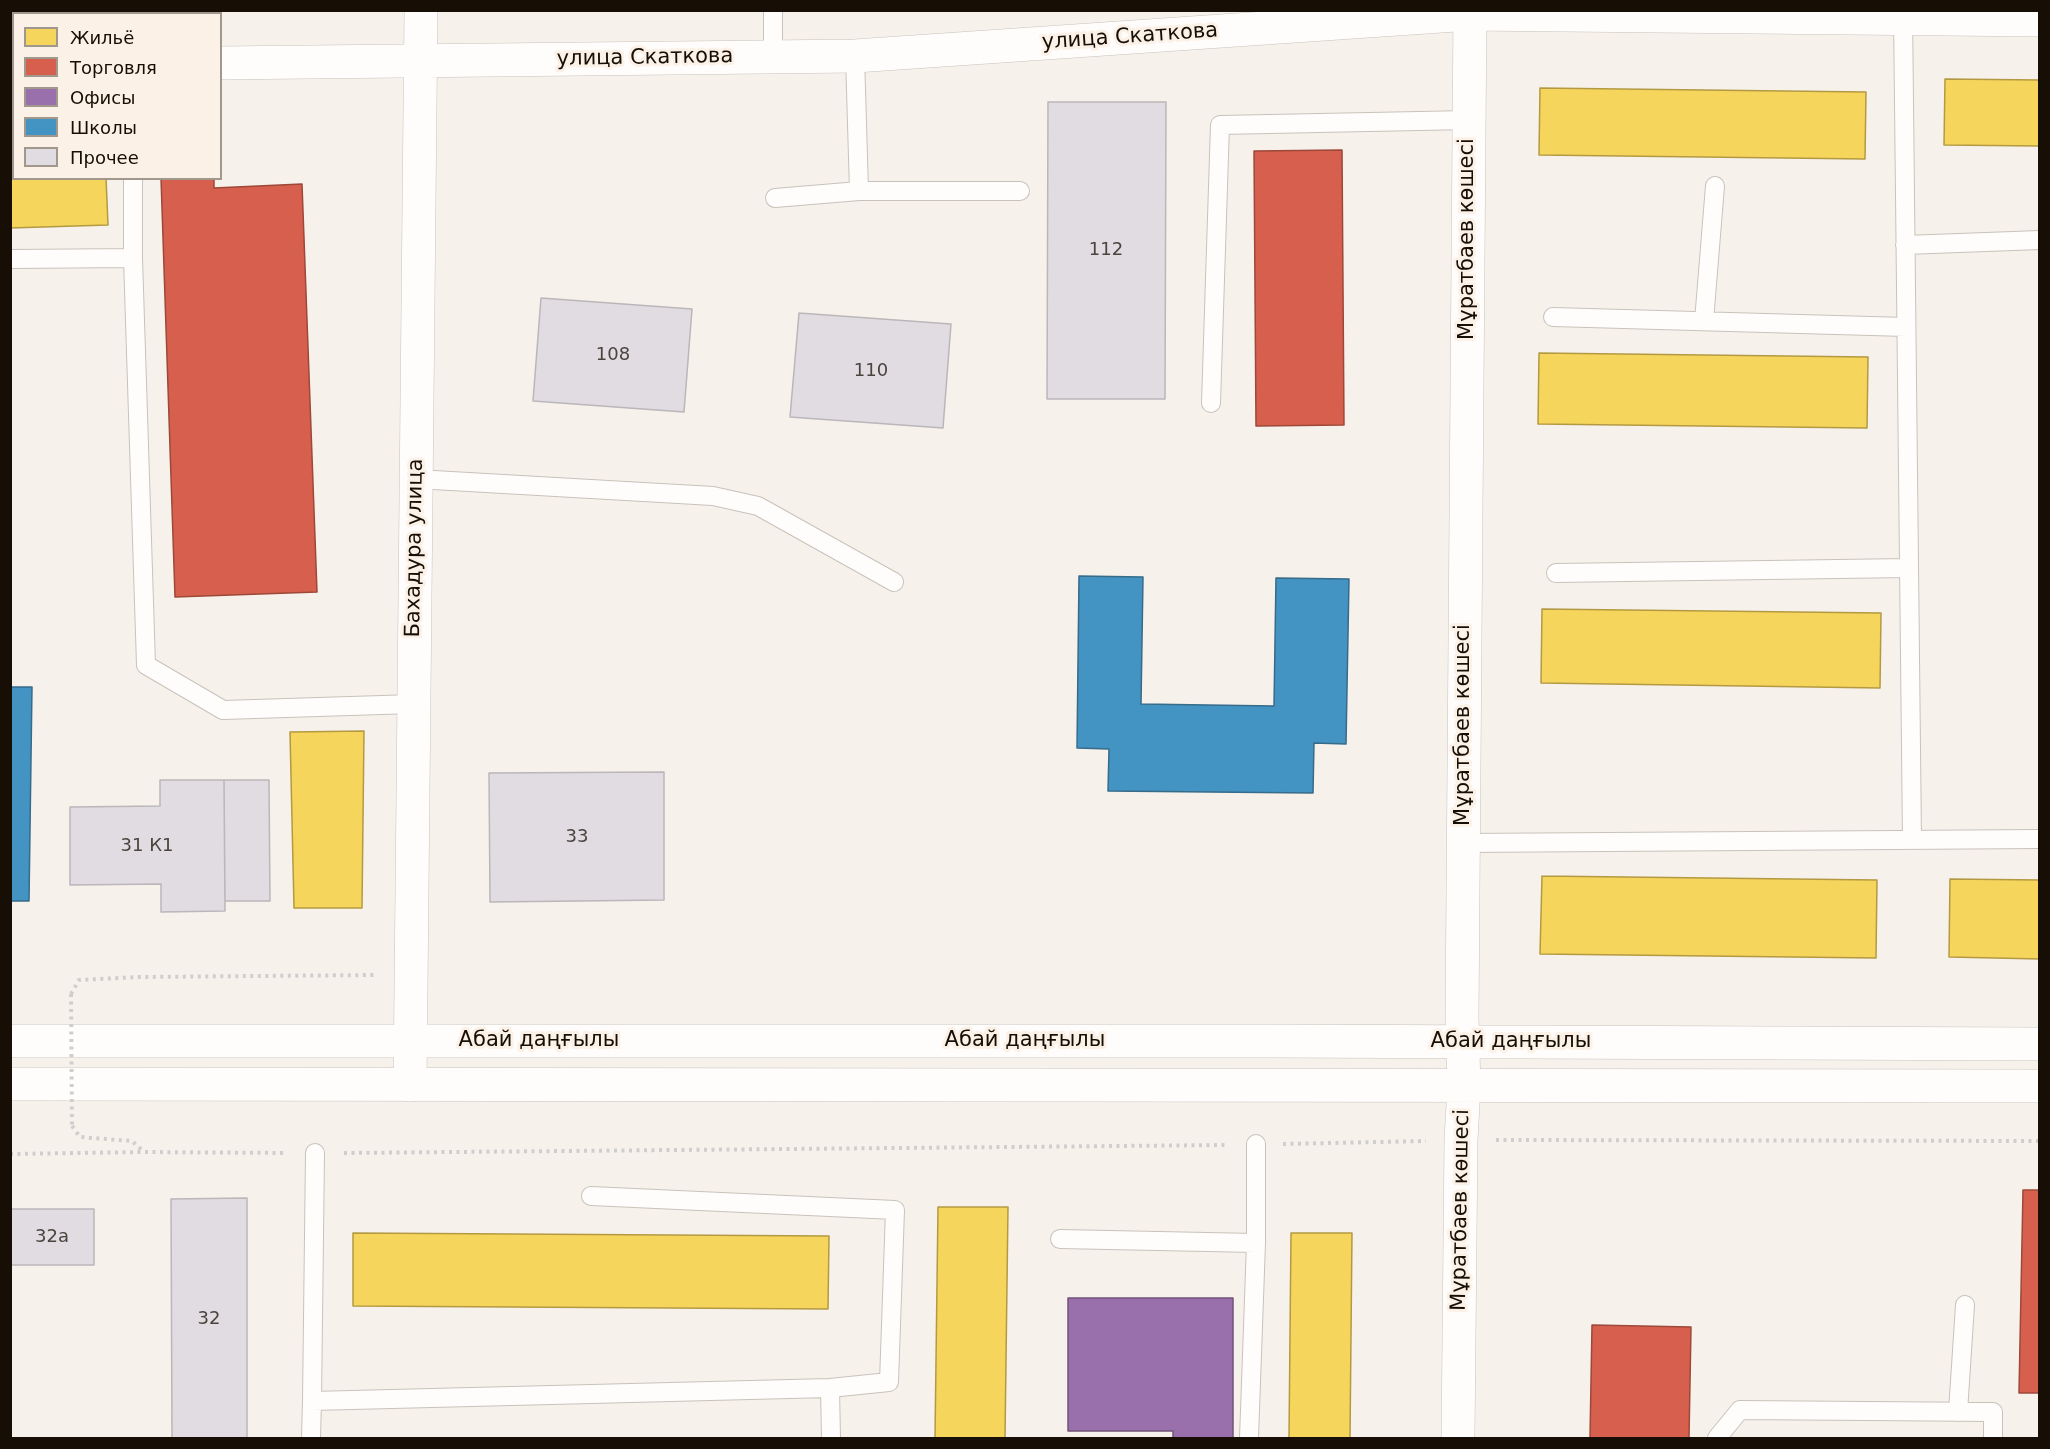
<!DOCTYPE html>
<html>
<head>
<meta charset="utf-8">
<style>
  body { margin:0 }
  #map { position:relative; width:2050px; height:1449px; overflow:hidden; background:#f7f1ec; font-family:"DejaVu Sans",sans-serif }
  canvas { display:block }
  .frame { position:absolute; inset:0; border:12px solid #170f06; pointer-events:none }
  .legend { position:absolute; left:12px; top:12px; width:210px; height:168px; box-sizing:border-box; background:#fcf1e7; border:2px solid #a0978d; margin:0; padding:8px 10px; list-style:none; font-size:18px; color:#170f06 }
  .legend li { display:flex; align-items:center; gap:12px; height:30px }
  .legend b { width:30px; border:2px solid #a0978d }
</style>
</head>
<body>
<div id="map">
<canvas width="2050" height="1449"></canvas>
<div class="frame"></div>
<ul class="legend">
<li><b style="height:16px;background:#f6d55c"></b>Жильё</li>
<li><b style="height:16px;background:#d6604d"></b>Торговля</li>
<li><b style="height:16px;background:#9970ab"></b>Офисы</li>
<li><b style="height:16px;background:#4393c3"></b>Школы</li>
<li><b style="height:16px;background:#e0dce1"></b>Прочее</li>
</ul>
</div>
<script>
const g = document.querySelector('canvas').getContext('2d');
g.lineJoin = 'round';
function fillPath(path, color) { g.fillStyle = color; g.fill(path, 'evenodd'); }
const toPath = rows => new Path2D(rows.map(r => 'M' + r).join(''));
function trace(path, color, width, dash) { g.strokeStyle = color; g.lineWidth = width; g.lineCap = dash ? 'butt' : 'round'; g.setLineDash(dash || []); g.stroke(path); }
function write(font, color, halo, rows, align = 'center') {
  g.font = font + ' "DejaVu Sans",sans-serif'; g.lineWidth = 6; g.setLineDash([]); g.textBaseline = 'middle'; g.strokeStyle = halo; g.fillStyle = color; for (const [text, x, y, turn = 0] of rows) {
    g.save(); g.translate(x, y); g.rotate((+turn || 0) * Math.PI / 180); g.textAlign = isNaN(turn) ? turn : align; if (halo) g.strokeText(text, 0, 0); g.fillText(text, 0, 0); g.restore();
  }
}
const homes = toPath([
  [1945,79,2040,80,2040,146,1944,145,1945,79],
  [1540,88,1866,92,1865,159,1539,155,1540,88],
  [10,160,14,160,14,178,106,178,108,225,10,228,10,160],
  [1539,353,1868,357,1867,428,1538,424,1539,353],
  [1542,609,1881,613,1880,688,1541,683,1542,609],
  [364,731,362,908,294,908,290,732,364,731],
  [1542,876,1877,880,1876,958,1540,954,1542,876],
  [1950,879,2040,880,2040,959,1949,957,1950,879],
  [938,1207,1008,1207,1005,1438,935,1438,938,1207],
  [353,1233,829,1236,828,1309,353,1306,353,1233],
  [1291,1233,1352,1233,1350,1438,1289,1438,1291,1233]
]);
fillPath(homes, '#f6d55c');
trace(homes, '#b39a42', 1.5);
const shops = toPath([
  [1342,150,1344,425,1256,426,1254,151,1342,150],
  [161,178,214,178,214,188,302,184,317,592,175,597,161,178],
  [2023,1190,2040,1190,2040,1393,2019,1393,2023,1190],
  [1592,1325,1691,1327,1689,1438,1590,1438,1592,1325]
]);
fillPath(shops, '#d6604d');
trace(shops, '#9d4838', 1.5);
const offices = toPath([
  [1068,1298,1233,1298,1233,1438,1173,1438,1173,1431,1068,1431,1068,1298]
]);
fillPath(offices, '#9970ab');
trace(offices, '#72537a', 1.5);
const schools = toPath([
  [1079,576,1143,577,1141,704,1274,706,1276,578,1349,579,1346,744,1314,743,1313,793,1108,791,1109,749,1077,748,1079,576],
  [10,687,32,687,29,901,10,901,10,687]
]);
fillPath(schools, '#4393c3');
trace(schools, '#366b8a', 1.5);
const building = toPath([
  [1048,102,1166,102,1165,399,1047,399,1048,102],
  [541,298,692,309,684,412,533,401,541,298],
  [799,313,951,324,943,428,790,417,799,313],
  [664,772,664,900,490,902,489,773,664,772],
  [160,780,224,780,225,911,161,912,161,884,70,885,70,807,160,806,160,780],
  [224,780,269,780,270,901,225,901,224,780],
  [247,1198,247,1438,172,1438,171,1199,247,1198],
  [10,1209,94,1209,94,1265,10,1265,10,1209]
]);
fillPath(building, '#e0dce1');
trace(building, '#bab6ba', 1.5);
const lane = toPath([
  [1903,11,1912,840],
  [773,56,773,10],
  [855,56,859,191,1020,191],
  [775,198,859,191],
  [1905,245,2040,240],
  [133,258,146,665,223,710,414,704],
  [10,259,133,258,133,178],
  [1553,317,1906,327],
  [1704,321,1715,186],
  [1211,403,1220,125,1469,120],
  [416,479,713,496,758,506,894,582],
  [1556,573,1908,568],
  [1463,843,2040,839],
  [591,1196,895,1210,889,1382,830,1388],
  [1060,1239,1256,1243],
  [312,1401,315,1153],
  [1958,1412,1965,1305],
  [311,1438,312,1401,830,1388,831,1438],
  [1249,1438,1256,1243,1256,1144],
  [1717,1438,1740,1410,1993,1412,1993,1438]
]);
const street = toPath([
  [220,63,855,56,1470,14,2040,20],
  [10,66,14,66],
  [410,1085,421,10]
]);
const secondary = toPath([
  [10,1041,1267,1041,2040,1044],
  [10,1084,2040,1086],
  [1458,1438,1461,1140,1464,1087,1462,1017,1470,10]
]);
trace(lane, '#c9c2bb', 20);
trace(street, '#c9c2bb', 34);
trace(secondary, '#c9c2bb', 34);
trace(toPath([
  [71,994,79,980,139,977,375,975],
  [72,1126,80,1137,132,1141,143,1151],
  [1496,1140,2040,1141],
  [1283,1144,1426,1141],
  [344,1153,1228,1145],
  [10,1154,144,1152,286,1153]
]), '#d0cecd', 4, [3, 4.5]);
trace(lane, '#fefdfc', 18);
trace(street, '#fefdfc', 33);
trace(secondary, '#fefdfc', 33);
trace(toPath([
  [71,994,72,1126]
]), '#d0cecd', 4, [3, 4.5]);
write('18px', '#4a433e', null, [
  ["112",1106,250],
  ["108",613,355],
  ["110",871,371],
  ["33",577,837],
  ["31 К1",147,846],
  ["32а",52,1237],
  ["32",209,1319]
]);
write('21px', '#170f06', '#fcf1e7', [
  ["улица Скаткова",1130,37,-4],
  ["улица Скаткова",645,58,-1],
  ["Мұратбаев көшесі",1468,239,-90],
  ["Бахадура улица",415,548,-89],
  ["Мұратбаев көшесі",1464,725,-90],
  ["Абай даңғылы",539,1041],
  ["Абай даңғылы",1025,1041],
  ["Абай даңғылы",1511,1042],
  ["Мұратбаев көшесі",1461,1210,-89]
]);
</script>
</body>
</html>
